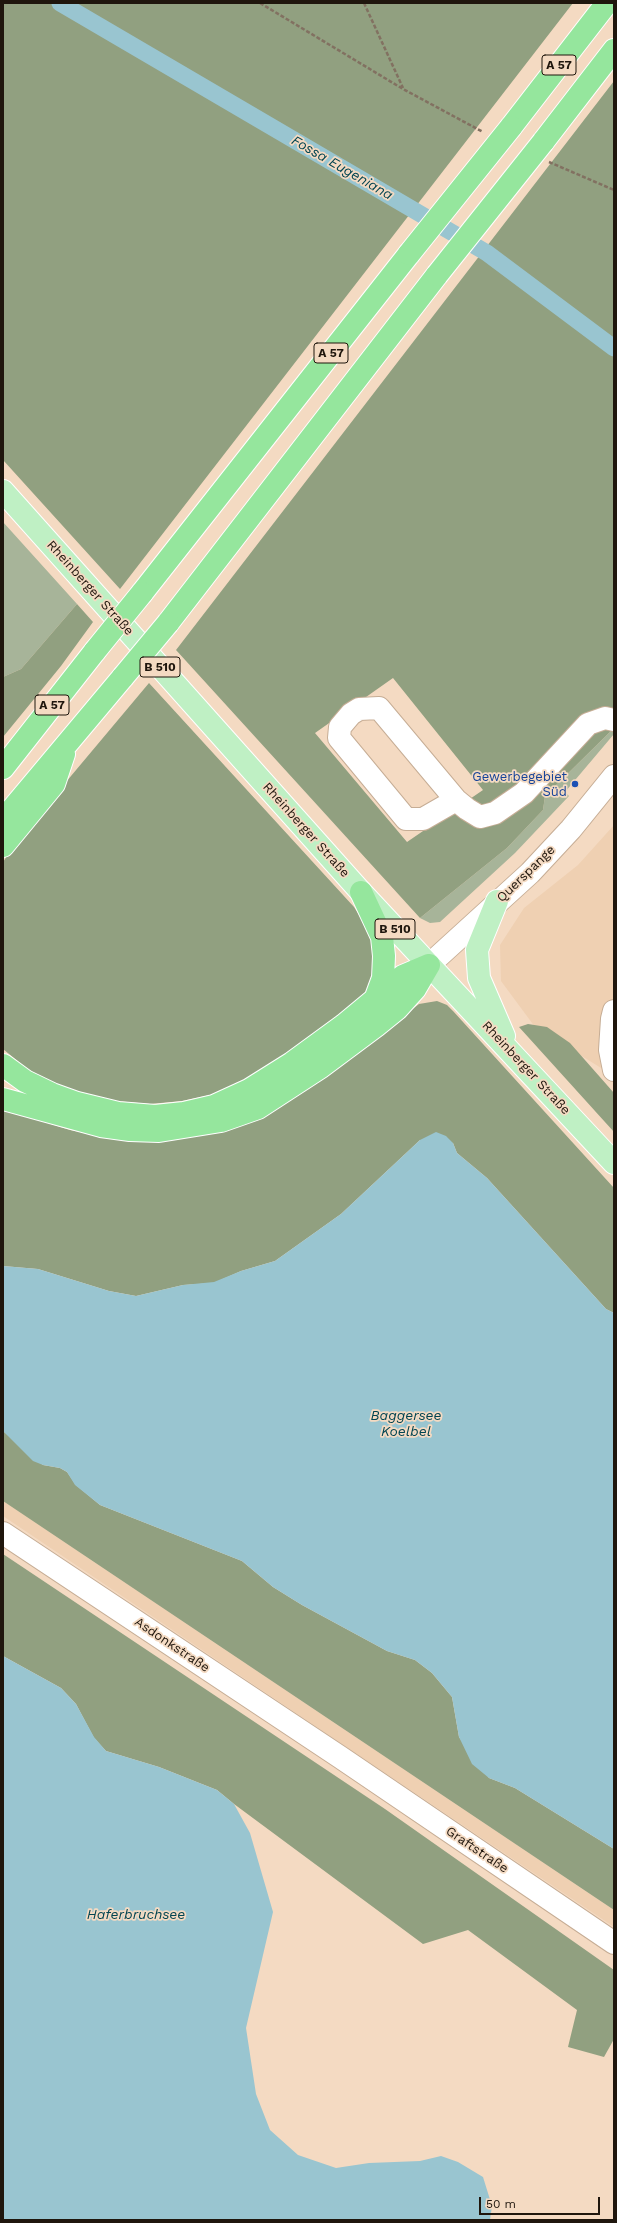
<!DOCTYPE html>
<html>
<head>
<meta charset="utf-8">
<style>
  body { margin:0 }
  #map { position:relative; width:617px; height:2223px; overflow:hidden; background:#f4dac2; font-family:"Work Sans",sans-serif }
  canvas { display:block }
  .frame { position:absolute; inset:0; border:4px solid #1f160d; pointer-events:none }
  .scale { position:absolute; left:479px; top:2197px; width:121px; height:18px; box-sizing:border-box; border:2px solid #1f160d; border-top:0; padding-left:5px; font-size:12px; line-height:14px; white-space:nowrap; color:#1f160d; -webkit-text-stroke:3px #f4dac2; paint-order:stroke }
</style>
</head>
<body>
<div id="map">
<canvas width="617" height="2223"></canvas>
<div class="frame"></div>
<div class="scale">50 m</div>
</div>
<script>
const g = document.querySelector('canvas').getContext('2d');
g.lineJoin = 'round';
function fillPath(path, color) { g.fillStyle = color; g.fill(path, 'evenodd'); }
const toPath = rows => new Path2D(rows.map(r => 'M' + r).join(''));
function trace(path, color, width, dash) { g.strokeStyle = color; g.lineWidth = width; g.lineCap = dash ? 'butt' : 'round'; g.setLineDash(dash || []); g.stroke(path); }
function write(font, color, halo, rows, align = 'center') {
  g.font = font + ' "Work Sans",sans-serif'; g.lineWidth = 3.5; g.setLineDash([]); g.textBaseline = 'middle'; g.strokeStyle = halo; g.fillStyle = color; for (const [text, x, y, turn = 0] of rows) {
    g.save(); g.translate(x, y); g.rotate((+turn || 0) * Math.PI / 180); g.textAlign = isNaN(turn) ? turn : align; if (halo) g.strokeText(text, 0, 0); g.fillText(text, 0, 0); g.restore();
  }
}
fillPath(toPath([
  [614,825,614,1076,535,1027,501,981,500,945,524,908,578,865],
  [3,1501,614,1910,614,1927,3,1516]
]), '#efd0b2');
fillPath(toPath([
  [3,522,77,604,21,669,3,677],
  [613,729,614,734,565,792,569,796,515,853,440,922,430,923,420,918,507,848,543,810,545,796]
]), '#a7b499');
fillPath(toPath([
  [3,3,573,3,120,589,3,460],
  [614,81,614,728,545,796,543,810,507,848,420,918,176,650],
  [393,678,483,790,407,842,315,733],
  [77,604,93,622,61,666,3,737,3,677,21,669],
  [149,683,354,907,371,934,376,949,374,982,359,1003,259,1075,215,1094,182,1101,150,1104,104,1100,87,1096,45,1080,26,1068,3,1049,3,862,19,838],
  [437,1001,447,1005,453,1011,614,1188,614,1313,606,1309,487,1178,457,1153,453,1143,420,1140,341,1214,275,1261,241,1271,214,1283,183,1285,136,1296,109,1291,38,1269,3,1266,3,1109,70,1130,110,1138,147,1141,186,1138,228,1129,325,1076,419,1004],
  [528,1024,547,1027,570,1043,614,1093,614,1132,519,1027],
  [3,1431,43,1465,60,1468,67,1472,76,1485,100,1505,242,1561,273,1587,302,1605,387,1651,415,1660,432,1673,452,1697,459,1737,489,1778,515,1788,614,1849,614,1910,3,1501],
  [3,1554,385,1809,614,1970,614,2039,604,2057,568,2047,577,2010,468,1930,423,1944,234,1804,217,1790,159,1767,106,1751,94,1738,76,1704,61,1688,3,1656]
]), '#91a080');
fillPath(toPath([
  [436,1132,446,1136,453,1143,457,1153,487,1178,606,1309,614,1313,614,1849,515,1788,489,1778,472,1764,459,1737,452,1697,432,1673,415,1660,387,1651,302,1605,273,1587,242,1561,100,1505,75,1485,67,1472,60,1468,43,1465,33,1461,3,1431,3,1266,38,1269,109,1291,136,1296,183,1285,214,1282,241,1271,275,1261,341,1214,420,1140],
  [3,1656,61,1688,76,1704,94,1737,106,1751,159,1767,217,1790,234,1804,250,1833,273,1912,246,2028,256,2094,270,2130,298,2155,336,2168,369,2163,420,2161,441,2156,458,2162,483,2177,492,2206,490,2220,3,2220]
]), '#99c5d0');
trace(toPath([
  [60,3,487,253,614,348]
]), '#99c5d0', 17);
const minor = toPath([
  [456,800,423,819,406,819,339,738,340,727,351,714,359,709,379,708,456,800,467,809,480,817,495,813,524,793,588,724,605,718,614,720],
  [429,965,530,873,571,829,614,776],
  [614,1011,612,1019,610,1050,614,1070],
  [3,1533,340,1757,614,1943]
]);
const major = toPath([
  [3,491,361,892,614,1163],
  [497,901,477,950,479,978,504,1036]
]);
const highway = toPath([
  [511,127,607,3],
  [543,142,614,50],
  [142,593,409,254],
  [168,623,437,275],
  [3,768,95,651],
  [3,820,123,677],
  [3,846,54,784,64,754],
  [361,892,382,937,384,956,383,978,376,997],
  [3,1065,25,1081,52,1094,77,1103,118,1113,155,1116,184,1113,214,1106,249,1090,292,1063,344,1025,403,976,429,965],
  [3,1099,101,1126,130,1130,159,1131,221,1121,258,1108,321,1067,376,1026,397,1009,415,989,429,965]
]);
trace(minor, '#c6ad95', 24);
trace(major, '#fff', 24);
trace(highway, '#fff', 24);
trace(toPath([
  [260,3,403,89,483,132],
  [364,3,403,88],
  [549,162,614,190]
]), '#827161', 2.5, [4, 2]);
trace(minor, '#fff', 22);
trace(major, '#bff0c4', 22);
trace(highway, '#95e69d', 22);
const highwayBridge = toPath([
  [409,254,511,127],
  [437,275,543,142],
  [95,651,142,593],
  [123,677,168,623]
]);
trace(highwayBridge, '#fff', 24, []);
trace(highwayBridge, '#95e69d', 22);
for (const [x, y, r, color] of [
  [575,784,4,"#1a4fb4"]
]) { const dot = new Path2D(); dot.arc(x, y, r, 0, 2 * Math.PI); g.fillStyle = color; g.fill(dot); trace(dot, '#f4dac2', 1.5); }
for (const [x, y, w] of [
  [559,65,34],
  [331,353,34],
  [160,667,40],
  [52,705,34],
  [395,929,40]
]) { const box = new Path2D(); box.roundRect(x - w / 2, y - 10, w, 20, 3); g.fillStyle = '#f4dac2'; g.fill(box); trace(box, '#1f160d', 1); }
write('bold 12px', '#1f160d', null, [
  ["A 57",559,65],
  ["A 57",331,353],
  ["B 510",160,667],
  ["A 57",52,705],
  ["B 510",395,929]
]);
write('13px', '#1f160d', '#f4dac2', [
  ["Rheinberger Straße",90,588,48],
  ["Rheinberger Straße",306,830,48],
  ["Querspange",526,874,-44],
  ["Rheinberger Straße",526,1068,47],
  ["Asdonkstraße",172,1645,34],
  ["Graftstraße",477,1850,34]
]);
write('13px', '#164399', '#f4dac2', [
  ["Gewerbegebiet",567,777],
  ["Süd",567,792]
], 'right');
write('italic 14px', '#004451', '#f4dac2', [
  ["Fossa Eugeniana",342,168,30],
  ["Baggersee",406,1416],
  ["Koelbel",406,1432],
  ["Haferbruchsee",136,1915]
]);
</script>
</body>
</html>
